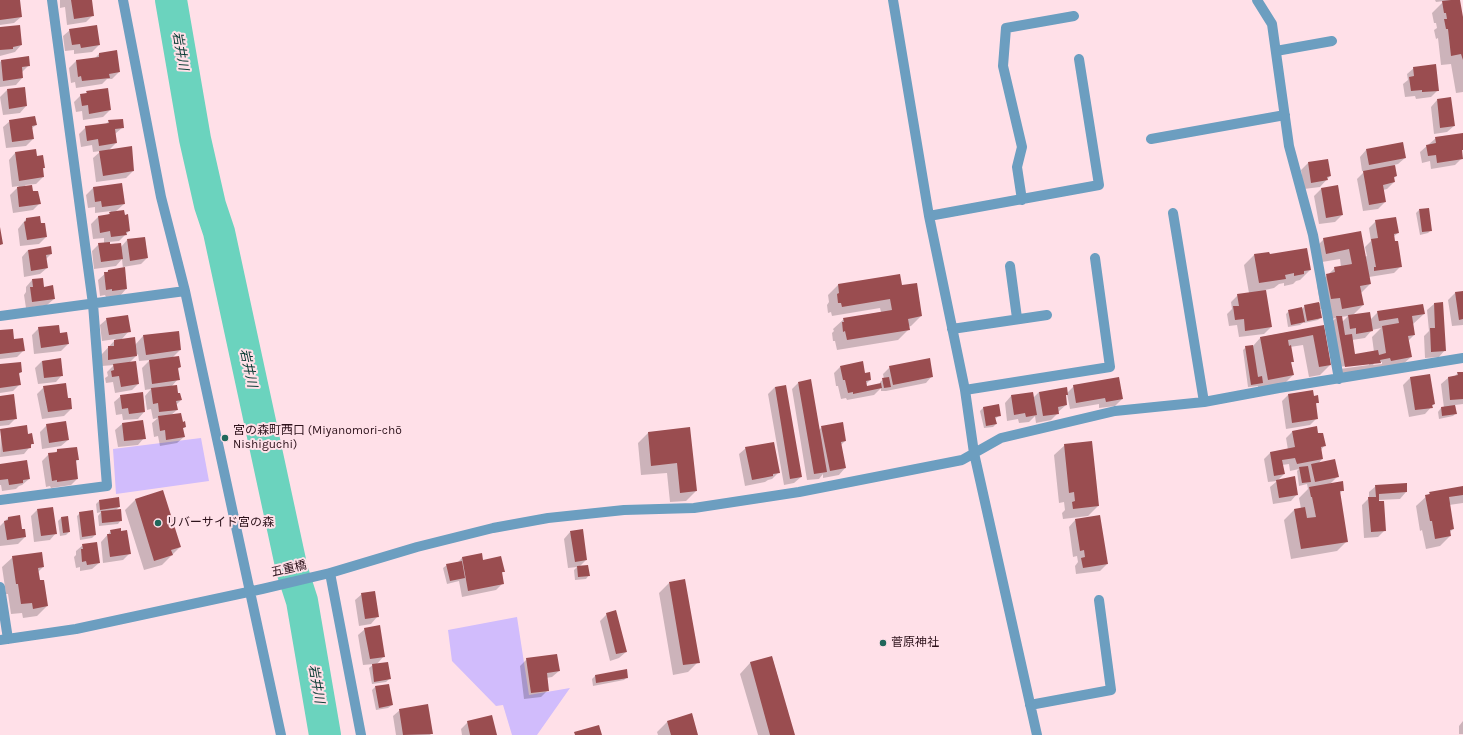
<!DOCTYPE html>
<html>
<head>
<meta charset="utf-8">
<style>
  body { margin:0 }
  canvas { display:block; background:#ffe0e8 }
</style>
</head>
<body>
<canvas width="1463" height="735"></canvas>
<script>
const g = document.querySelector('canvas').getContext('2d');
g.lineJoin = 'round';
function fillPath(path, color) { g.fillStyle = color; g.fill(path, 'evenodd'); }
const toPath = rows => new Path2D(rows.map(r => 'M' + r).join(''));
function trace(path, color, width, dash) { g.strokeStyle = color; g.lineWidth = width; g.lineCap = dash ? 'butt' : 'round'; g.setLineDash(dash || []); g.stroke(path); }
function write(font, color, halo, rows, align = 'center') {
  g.font = font + ' Karla,"Noto Sans JP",sans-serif'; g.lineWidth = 4; g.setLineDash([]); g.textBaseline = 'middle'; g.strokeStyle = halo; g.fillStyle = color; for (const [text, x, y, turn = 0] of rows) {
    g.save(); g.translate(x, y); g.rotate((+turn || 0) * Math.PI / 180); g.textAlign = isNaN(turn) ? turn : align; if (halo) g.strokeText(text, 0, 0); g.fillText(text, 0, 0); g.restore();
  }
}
fillPath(toPath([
  [201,438,209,481,116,494,113,449],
  [517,617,529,695,570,688,537,735,512,735,503,705,496,706,452,661,448,630]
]), '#d1bcfc');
fillPath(toPath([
  [0,0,9,0,21,17,14,23,0,25],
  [60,0,91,0,93,15,86,22,67,25,65,7,60,8],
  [1435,0,1459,0,1463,23,1463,92,1456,93,1451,64,1441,65,1438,38,1436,39,1434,30,1437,28,1436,23,1434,23,1432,13,1444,1,1436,2],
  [0,28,21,45,15,52,0,56],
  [70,30,99,45,92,52,74,54,74,50,65,51,63,36],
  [99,54,119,72,112,79,107,79,102,84,76,88,75,82,71,83,69,68,76,61,94,59],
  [1,61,29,65,22,72,22,78,16,85,0,87,0,62],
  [1414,68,1438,90,1431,97,1416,99,1415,96,1405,97,1403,84,1408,80,1407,74],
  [7,90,26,106,20,113,3,115,0,97],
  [87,92,110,110,103,117,83,120,82,111,76,112,74,102,81,95,85,94],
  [1437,100,1454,126,1447,132,1434,134,1431,107],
  [10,121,36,125,31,129,33,139,26,146,6,148,3,127],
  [109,121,123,127,115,134,116,143,109,150,133,171,126,178,96,182,93,158,101,151,93,152,92,145,81,147,79,134,86,127,105,125],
  [1463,134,1462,158,1455,165,1431,169,1430,161,1422,163,1420,152,1436,138],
  [1366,150,1405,158,1398,164,1394,165,1396,176,1393,179,1394,182,1387,189,1383,190,1385,202,1378,209,1363,211,1357,179,1365,171,1362,171,1360,157],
  [15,153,36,157,44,168,42,170,43,177,36,184,25,185,39,204,33,210,13,213,10,195,19,186,12,187,9,160],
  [1308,163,1330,176,1320,187,1304,189,1301,170],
  [121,184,124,204,115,212,129,231,119,241,109,242,109,245,121,247,127,240,145,238,147,258,141,264,123,267,126,289,120,296,106,297,105,295,100,296,98,280,108,271,123,269,122,259,116,266,94,269,92,251,99,244,104,243,104,238,93,239,91,224,98,217,107,216,111,211,95,213,95,207,88,208,86,195,93,188],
  [1338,187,1342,215,1335,222,1319,224,1314,196,1321,189],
  [1419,210,1431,230,1428,233,1420,235,1416,213],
  [26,219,40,224,46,237,39,244,20,246,18,229],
  [1376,221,1398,233,1393,237,1401,266,1394,273,1369,277,1370,284,1361,293,1363,305,1352,316,1370,320,1378,312,1424,314,1413,324,1414,335,1408,341,1411,357,1400,367,1335,377,1326,327,1336,318,1332,319,1330,307,1320,309,1321,317,1318,320,1304,323,1304,322,1300,325,1288,327,1286,314,1289,311,1301,310,1305,306,1320,303,1317,285,1335,268,1341,267,1340,259,1316,263,1314,249,1324,239,1360,232,1365,257,1367,256,1365,247,1371,241,1369,228],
  [1348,316,1342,322,1341,317],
  [1381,328,1372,337,1374,352,1354,355,1352,340,1365,338,1372,330],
  [1375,362,1382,362,1382,364,1373,365],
  [1369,363,1369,365,1340,369,1339,367],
  [28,250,51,254,46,259,47,268,40,274,24,277,22,257],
  [1254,255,1269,255,1310,270,1300,280,1296,281,1293,284,1284,286,1284,283,1279,284,1274,288,1265,290,1271,327,1264,334,1239,337,1237,325,1229,326,1227,314,1232,309,1231,302,1238,295,1249,293,1244,265],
  [32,280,43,288,54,299,47,305,26,308,24,295,26,292,26,287],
  [838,285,901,287,921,316,911,326,908,327,908,330,898,340,837,350,835,341,833,341,832,333,834,331,833,329,844,319,881,312,880,308,832,316,831,312,828,313,827,305,829,302,828,295],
  [1463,292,1463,325,1452,326,1448,300,1455,293],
  [1434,304,1445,350,1439,357,1425,358,1424,336,1429,331,1427,310],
  [107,319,129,331,121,340,135,345,143,336,180,350,172,358,180,367,177,370,178,379,172,386,181,400,176,405,177,410,171,415,182,423,185,427,182,429,184,437,177,443,160,446,158,436,154,437,152,423,158,418,153,419,151,409,147,410,145,396,151,389,145,390,142,368,150,360,139,361,138,354,129,363,138,384,132,390,115,393,113,382,106,383,105,378,108,376,107,372,114,365,102,366,102,354,116,339,102,341,100,325],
  [1323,326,1330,365,1320,375,1309,377,1303,345,1290,347,1293,361,1291,363,1293,375,1283,385,1258,389,1258,386,1248,387,1243,350,1246,347,1253,346,1261,337],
  [39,328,68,344,61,351,34,354,32,335],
  [0,331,13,340,24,350,17,357,0,359],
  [60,359,62,375,56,382,38,384,35,368,42,361],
  [0,365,21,372,18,375,20,384,13,391,0,393],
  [840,367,864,374,870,380,866,384,867,387,880,385,880,382,884,379,883,374,890,367,932,376,926,383,886,391,881,391,881,388,874,395,847,400,846,398,841,399,838,386,836,386,834,373],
  [1458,373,1463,373,1463,404,1455,405,1456,413,1453,416,1439,419,1438,412,1441,408,1444,408,1441,384,1448,378,1454,377],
  [1429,375,1434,404,1425,414,1409,417,1403,385,1410,378],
  [798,383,819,430,822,427,845,441,841,445,845,468,839,475,823,478,823,474,819,479,807,480,792,389],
  [785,386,801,477,794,483,784,485,768,394,775,387],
  [1074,386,1122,399,1115,406,1099,408,1099,404,1070,409,1067,394,1065,396,1066,405,1058,412,1058,413,1051,420,1036,423,1035,416,1029,422,1019,423,1018,419,1007,421,1005,403,1011,396,1033,398,1039,392,1067,393],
  [44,387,67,399,71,409,64,416,42,419,37,394],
  [1288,395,1313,397,1318,402,1315,405,1317,418,1310,425,1286,429,1282,401],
  [121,396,144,412,138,419,123,420,122,414,116,415,114,402],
  [0,397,16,418,9,425,0,426],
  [983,408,1000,415,995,419,996,424,993,427,984,428,980,411],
  [122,424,144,438,138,445,118,447,115,430],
  [47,425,68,440,61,446,42,449,40,432],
  [689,428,696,491,686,501,670,502,667,473,641,475,638,443,648,433],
  [1,430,27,435,33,443,24,454,0,457],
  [1292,432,1317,435,1324,446,1321,450,1322,459,1318,464,1338,476,1330,484,1343,490,1339,494,1347,541,1337,551,1291,559,1284,520,1294,510,1301,509,1299,498,1308,489,1307,484,1299,486,1297,471,1299,469,1290,471,1289,464,1282,465,1284,474,1277,481,1297,494,1291,501,1273,504,1270,487,1277,481,1268,482,1264,459,1270,453,1288,450,1286,438],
  [1065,445,1098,506,1088,516,1063,519,1062,513,1065,510,1064,502,1059,503,1054,455],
  [746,448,779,472,772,479,768,480,765,482,745,486,739,454],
  [58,450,78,460,75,462,77,479,71,485,51,488,50,486,46,487,42,461,49,454,54,454],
  [0,465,29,479,22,485,19,486,16,489,2,491,1,485,0,485],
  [1376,486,1406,492,1400,499,1378,500,1385,530,1378,537,1364,538,1362,505,1369,498,1369,492],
  [1463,487,1463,503,1449,505,1453,529,1449,533,1450,536,1440,546,1426,549,1422,530,1420,531,1416,506,1430,493],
  [162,492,180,547,162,565,144,570,125,510,135,500],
  [99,501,119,507,115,511,121,520,118,524,99,526,98,516,101,512,97,513,96,504],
  [37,510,56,533,50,540,34,542,31,516],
  [80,513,95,535,92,538,80,540,77,516],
  [67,517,69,532,66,535,60,536,58,521,61,518],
  [8,518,22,531,25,537,18,544,0,546,0,526],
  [1075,520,1107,564,1100,571,1076,574,1075,566,1078,562,1077,556,1073,557,1069,527],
  [111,531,130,553,123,560,103,563,101,542],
  [570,532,586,560,579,567,589,575,586,579,575,580,574,570,577,567,568,568,564,539],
  [83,545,99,563,92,569,80,571,80,567,76,568,74,557,76,555,76,551],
  [481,554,482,561,504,571,501,574,503,583,496,590,462,597,459,581,447,584,443,568,447,565,457,563,462,558],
  [13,557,43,567,38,572,39,582,47,606,37,616,23,618,22,613,11,614,8,594,6,594,2,567],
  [669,583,698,662,688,672,673,675,659,593],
  [362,594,377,617,371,624,359,626,355,600],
  [607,614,626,652,619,658,610,661,600,621],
  [365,629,384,656,376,665,389,679,386,682,372,684,369,668,374,664,363,665,358,635],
  [772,657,794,735,758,735,740,674,750,663],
  [527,659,559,671,552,677,546,678,548,690,541,697,524,699,520,666],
  [626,670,627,677,624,680,593,686,592,679,595,676],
  [375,687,392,705,388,708,376,710,372,690],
  [400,710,431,734,430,735,396,735,393,716],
  [1463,721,1463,734,1459,734,1459,726],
  [468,722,496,735,462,735,461,729],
  [667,722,697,735,658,735,657,732]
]), '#0003');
trace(toPath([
  [171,0,195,139,210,205,219,232,292,570,302,601,325,735]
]), '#6bd3be', 32);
fillPath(toPath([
  [0,0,20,0,22,17,0,20],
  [71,0,92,0,94,16,74,19],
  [1451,0,1460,0,1463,17,1463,60,1461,54,1451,56,1448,29,1446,29,1444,19,1447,19,1446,13,1444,13,1442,1],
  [20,25,22,45,13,47,13,49,0,50,0,27],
  [97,25,100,45,81,48,80,44,72,45,69,29],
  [117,50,120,72,109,74,110,78,82,81,81,76,78,77,76,60,99,57,99,53],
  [29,56,30,66,22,67,23,78,3,81,1,60],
  [1436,64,1439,91,1422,92,1422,90,1411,91,1409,77,1414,76,1413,67],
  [25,87,27,106,9,109,7,89],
  [108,88,111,110,89,114,88,105,82,106,80,94,87,93,86,91],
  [1451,97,1455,126,1440,128,1437,99],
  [35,116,37,125,32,126,34,139,12,142,9,120],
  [123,119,124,128,115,129,117,143,99,146,98,139,87,141,85,126,109,123,108,120],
  [1463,133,1463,150,1462,150,1463,159,1437,163,1436,155,1428,156,1426,145,1436,143,1435,137],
  [1403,142,1406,158,1369,165,1366,149],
  [132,146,134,171,103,176,99,151],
  [36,149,37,156,43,155,45,168,43,168,44,177,19,181,15,152],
  [1328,159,1331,176,1327,177,1328,180,1311,183,1308,162],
  [1395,165,1397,176,1394,177,1395,182,1383,185,1386,202,1369,205,1363,171],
  [122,183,125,204,102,207,101,201,95,202,93,187],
  [32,185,33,191,38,191,41,204,19,207,17,187],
  [1338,185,1343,215,1326,218,1321,188],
  [1429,208,1432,231,1422,232,1419,209],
  [124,210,125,215,128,214,130,231,126,232,127,235,111,237,110,231,100,233,98,216,110,214,109,212],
  [40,216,41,223,45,223,47,237,27,240,24,222,26,221,26,218],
  [1396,217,1399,233,1394,234,1395,241,1398,241,1402,267,1374,271,1374,267,1376,267,1371,239,1378,238,1375,220],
  [0,227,3,244,0,245],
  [1361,231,1371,284,1360,286,1364,305,1342,309,1340,298,1331,299,1326,274,1335,272,1334,267,1352,264,1349,249,1326,254,1323,238],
  [145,237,148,258,130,261,127,239],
  [110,242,110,244,121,243,123,259,101,262,98,243],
  [51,246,52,254,46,255,48,268,31,271,28,250],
  [1307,248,1311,270,1304,271,1304,274,1294,276,1294,273,1285,275,1286,279,1259,283,1254,254,1269,252,1270,254],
  [125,267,127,289,112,291,112,289,106,290,104,272,108,272,108,270],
  [900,274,902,285,917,283,922,316,908,319,910,330,847,340,845,331,843,332,842,322,844,322,843,318,892,310,890,299,842,307,841,303,838,303,837,294,839,293,838,284],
  [43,278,44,287,53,285,55,299,32,302,30,287,33,287,32,279],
  [1266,290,1272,327,1245,331,1244,319,1235,320,1233,306,1239,306,1237,294],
  [1463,291,1463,319,1459,320,1455,292],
  [1319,302,1322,318,1307,321,1304,305],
  [1443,302,1446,351,1431,352,1430,328,1435,328,1434,303],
  [1423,304,1425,314,1412,316,1415,335,1408,336,1412,357,1391,361,1390,358,1380,360,1381,363,1345,367,1336,316,1342,316,1345,335,1352,334,1355,354,1378,350,1379,355,1386,353,1382,326,1399,323,1398,318,1379,321,1377,311],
  [1302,307,1305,322,1291,325,1288,310],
  [1370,312,1373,331,1356,334,1356,328,1350,329,1348,315],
  [128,315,131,332,109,335,106,318],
  [59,325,60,333,67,332,69,344,41,348,38,327],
  [1324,325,1331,365,1319,367,1313,335,1288,340,1289,346,1291,345,1294,362,1291,362,1294,375,1268,380,1260,337],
  [13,329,14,339,23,338,25,351,0,354,0,330],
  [179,331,181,350,146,355,143,335],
  [135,337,137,356,108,360,108,346,114,346,114,340],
  [1253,345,1258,377,1262,376,1263,383,1251,385,1245,346],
  [179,356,181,367,178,368,180,380,152,384,149,360],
  [61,358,63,376,44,378,42,361],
  [930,358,933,377,893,385,889,366],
  [136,361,139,384,121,387,119,376,112,377,111,371,114,370,113,364],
  [863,361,865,373,870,372,871,380,866,381,867,386,881,383,882,388,853,394,853,392,848,393,845,380,843,380,840,366],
  [21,362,22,372,19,373,21,385,0,388,0,364],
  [1457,372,1463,372,1463,399,1450,400,1448,377,1458,375],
  [1430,374,1435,404,1432,405,1433,408,1415,410,1410,377],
  [889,377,891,387,884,388,882,378],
  [1119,377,1123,399,1106,402,1105,398,1076,403,1073,385],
  [811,379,827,472,814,474,798,382],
  [66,383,68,398,71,398,72,409,48,412,43,386],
  [177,385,178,393,180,393,182,400,176,401,178,410,159,412,158,403,153,404,151,388],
  [786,385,802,477,790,479,775,387],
  [1067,387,1068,395,1066,395,1067,405,1058,407,1059,414,1043,416,1039,392],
  [1313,390,1314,396,1318,395,1319,403,1316,403,1318,419,1292,423,1288,394],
  [143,392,145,412,129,414,128,408,122,409,120,395],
  [1033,392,1037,415,1026,417,1025,413,1014,415,1011,395],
  [14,394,17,419,0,421,0,396],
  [999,404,1001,416,995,417,997,424,986,426,983,407],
  [1455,405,1457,414,1442,416,1441,407],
  [181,413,183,422,185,421,186,427,183,428,185,437,166,440,165,430,160,431,158,416],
  [143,420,146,439,124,441,122,423],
  [66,421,69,440,49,443,46,424],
  [843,422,846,441,841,442,846,468,830,471,821,426],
  [27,425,28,434,32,433,34,444,31,444,31,448,3,452,0,429],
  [1317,426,1318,433,1323,433,1326,446,1321,447,1323,459,1297,464,1295,458,1282,460,1285,474,1274,476,1270,452,1295,447,1292,431],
  [690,427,697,491,680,493,677,463,651,466,648,432],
  [1092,441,1099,506,1073,509,1072,502,1075,501,1074,492,1069,493,1064,444],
  [774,442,780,473,773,474,773,476,752,480,745,447],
  [77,447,79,460,76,460,78,479,57,482,57,480,52,481,48,453,57,452,57,449],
  [1335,459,1339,477,1315,482,1311,464],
  [27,460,30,479,23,480,23,483,9,485,8,479,0,480,0,464],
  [1308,466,1311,482,1302,483,1299,467],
  [1295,476,1298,495,1279,498,1276,480],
  [1343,481,1344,491,1340,491,1348,542,1301,549,1294,509,1305,507,1307,518,1316,517,1312,497,1311,497,1309,487],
  [1407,483,1407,492,1379,494,1379,501,1384,501,1386,531,1371,532,1368,497,1376,497,1375,485],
  [1463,486,1463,495,1449,497,1454,529,1450,530,1451,536,1435,539,1432,521,1430,521,1425,495,1430,494,1429,492],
  [163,490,181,547,171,550,173,555,154,561,135,499],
  [119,497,120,507,100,510,99,500],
  [53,507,57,534,41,536,37,509],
  [121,509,122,521,102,523,101,511],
  [93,510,96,535,82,537,79,512],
  [20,515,22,529,25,529,26,537,7,540,4,521,8,520,8,517],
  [1100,515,1108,564,1083,568,1081,558,1085,557,1084,550,1080,551,1075,519],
  [68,516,70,532,63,533,61,517],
  [121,528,121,531,127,530,131,554,110,557,107,534,111,534,110,530],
  [583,529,587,560,575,562,570,531],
  [97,542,100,563,87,565,86,561,82,562,81,549,83,549,82,544],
  [42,552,44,567,38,568,40,580,44,580,48,606,33,609,32,603,21,604,18,584,16,584,12,556],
  [482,553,483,560,501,556,505,572,502,572,504,584,468,591,462,557],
  [462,561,465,578,450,581,446,564],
  [588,565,590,576,578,577,577,566],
  [685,579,700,663,683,665,669,582],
  [375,591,379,617,365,619,361,593],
  [616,610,627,652,616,654,606,613],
  [380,625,385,657,370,659,364,628],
  [557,654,560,671,547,673,549,691,531,693,526,658],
  [772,656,795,735,770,735,750,662],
  [388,662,391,679,374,682,372,664],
  [627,669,628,678,596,683,595,675],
  [389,684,393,705,379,708,375,686],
  [428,704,433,734,403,735,399,709],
  [692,713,698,735,671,735,667,721],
  [492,715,497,735,470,735,467,721],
  [599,725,602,735,575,735,574,732]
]), '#9a4d50');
trace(toPath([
  [123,0,161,197,185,291,281,735],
  [893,0,929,216,965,390,974,453,1037,735],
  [1257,0,1272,24,1289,146,1313,235,1339,379],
  [1276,51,1332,41],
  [1151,139,1285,115],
  [1022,200,1017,167,1022,147,1003,66,1006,28,1074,16],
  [1173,213,1204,402],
  [929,216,1099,185,1079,59],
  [1010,266,1017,318],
  [0,316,185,291],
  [952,329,1047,315],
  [965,390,1110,367,1095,258],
  [0,500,107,486,93,304,52,0],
  [330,573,361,735],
  [0,587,8,639],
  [0,640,76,629,262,589,330,573,417,547,493,528,548,518,624,510,694,508,799,492,962,460,1001,438,1115,411,1204,402,1279,388,1463,358],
  [1030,705,1111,690,1099,600]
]), '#6c9ec0', 10);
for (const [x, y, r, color] of [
  [225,438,4,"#20675b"],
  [158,523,4,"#20675b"],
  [883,643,4,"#20675b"]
]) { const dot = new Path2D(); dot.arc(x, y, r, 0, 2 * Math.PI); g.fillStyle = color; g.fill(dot); trace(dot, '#ffe0e8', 1.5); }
write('12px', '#2d121b', '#ffe0e8', [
  ["宮の森町西口 (Miyanomori-chō",233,431],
  ["Nishiguchi)",233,445],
  ["リバーサイド宮の森",166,523],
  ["菅原神社",891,643]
], 'left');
write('12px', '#2d121b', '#ffe0e8', [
  ["五重橋",289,569,-13]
]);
write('italic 13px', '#073a32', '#ffe0e8', [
  ["岩井川",180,51,80],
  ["岩井川",248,368,78],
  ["岩井川",316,684,80]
]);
</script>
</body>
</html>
